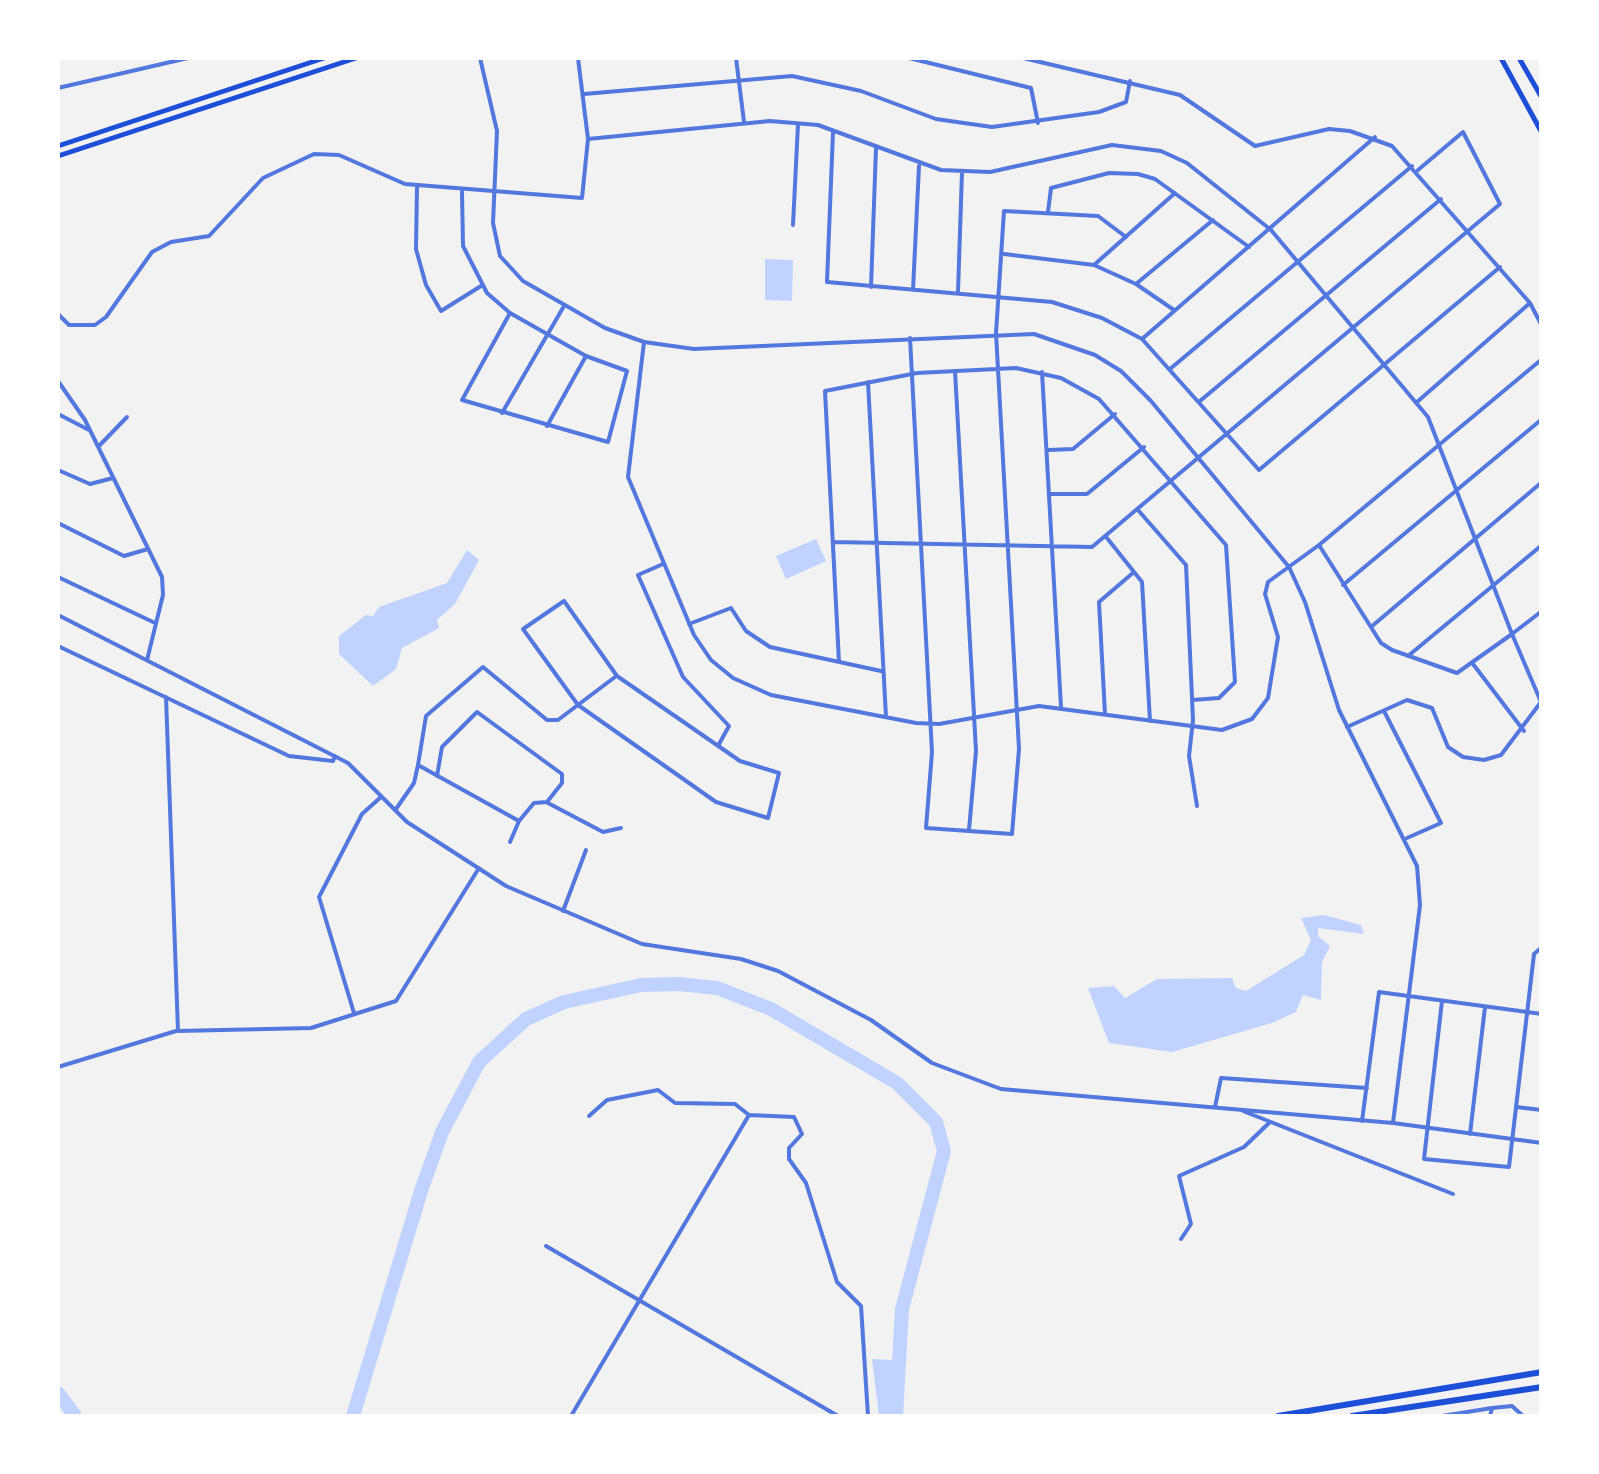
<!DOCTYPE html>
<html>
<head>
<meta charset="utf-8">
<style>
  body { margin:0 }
  #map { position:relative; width:1599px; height:1474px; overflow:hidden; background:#f2f2f2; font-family:Cabin,sans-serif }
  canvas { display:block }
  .frame { position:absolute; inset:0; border:60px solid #fff; pointer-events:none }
</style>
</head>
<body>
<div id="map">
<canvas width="1599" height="1474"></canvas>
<div class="frame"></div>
</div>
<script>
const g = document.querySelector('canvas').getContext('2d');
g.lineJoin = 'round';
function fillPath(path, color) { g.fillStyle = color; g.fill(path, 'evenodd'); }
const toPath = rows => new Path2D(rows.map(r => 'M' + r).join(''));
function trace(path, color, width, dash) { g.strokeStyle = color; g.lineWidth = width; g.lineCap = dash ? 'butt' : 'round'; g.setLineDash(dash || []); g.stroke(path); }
fillPath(toPath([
  [765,259,793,260,792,301,765,300],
  [816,539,826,561,786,579,776,556],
  [467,550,479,560,455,604,437,620,439,628,402,648,396,669,373,686,339,654,339,636,366,615,373,616,379,607,447,583],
  [1324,915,1361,925,1364,934,1318,928,1318,936,1330,946,1322,962,1321,1000,1303,995,1296,1012,1272,1023,1172,1052,1109,1043,1088,988,1114,986,1125,998,1157,979,1232,978,1236,988,1246,991,1304,955,1311,940,1301,918],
  [872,1359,893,1360,900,1416,879,1416]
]), '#bfd3fe');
trace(toPath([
  [58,1393,75,1416],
  [353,1416,421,1191,442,1132,479,1062,526,1019,564,1002,641,985,679,984,717,988,771,1009,897,1083,936,1122,944,1151,902,1309,896,1416]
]), '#bfd3fe', 14);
trace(toPath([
  [736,58,744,122],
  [909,58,1031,88,1038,123],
  [1023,58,1180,95,1255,146,1329,129,1350,131,1392,146,1530,303,1542,326],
  [58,88,188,58],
  [584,94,792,76,861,91,936,119,992,127,1099,112,1126,102,1130,81],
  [833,132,827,282,1052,302,1102,318,1142,339,1259,470,1500,267],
  [588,139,770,121,818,125,941,170,990,172,1112,145,1161,151,1187,163,1271,230,1428,417,1512,634,1457,673,1392,650,1381,643,1319,545],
  [417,186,416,249,426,285,441,311,481,286],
  [462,192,463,246,487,293,510,313,586,356,627,371,608,442,462,400,510,313],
  [1048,212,1051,188,1109,173,1138,174,1155,179,1249,247],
  [793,225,798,124],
  [1004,254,1094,265,1136,284,1174,310],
  [1094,265,1175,193],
  [1136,284,1213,220],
  [871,287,876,148],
  [913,290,919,166],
  [958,292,962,172],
  [58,314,69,325,95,325,106,317,152,252,171,242,209,236,263,178,314,154,339,155,405,184,582,198,588,139,578,58],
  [910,338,932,752,926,828,1012,834,1019,749,996,333,1004,211,1098,216,1126,237],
  [1142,339,1375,137],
  [644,342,628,477,694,635,711,660,733,678,771,695,916,723,939,724,1039,706,1222,730,1252,719,1268,698,1278,637,1265,594,1268,582,1319,545,1542,359],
  [1170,369,1412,166],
  [955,371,976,751,969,830],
  [1042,372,1061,707],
  [58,381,85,420,162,577,163,595,147,660],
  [868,382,886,717],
  [1200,401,1441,199],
  [1417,402,1530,303],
  [502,413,564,306],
  [58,414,89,430],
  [547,426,586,356],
  [99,446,127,417],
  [1048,450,1073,449,1115,414],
  [58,470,90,484,113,478],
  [1050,494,1087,494,1144,447],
  [1138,510,1186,565,1193,720,1189,756,1197,806],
  [58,523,124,556,148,549],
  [1107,538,1142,582,1150,721],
  [833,542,1092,547,1500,204,1463,132,1418,170],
  [663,564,638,575,683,677,729,726,718,746],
  [58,577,153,622],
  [1343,585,1542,419],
  [564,601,617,676,740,761,779,773,768,818,716,802,578,705,523,629,564,601],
  [689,624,731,608,746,631,770,647,881,671],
  [1371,627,1542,482],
  [58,646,289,756,333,761,335,756],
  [1408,656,1542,545],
  [839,662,825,391,917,373,1016,368,1061,378,1099,399,1226,545,1235,682,1219,698,1192,700],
  [1473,664,1524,731],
  [166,697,178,1031,311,1028,396,1001,479,868],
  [1384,711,1441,823,1407,838],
  [1105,714,1099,602,1134,572],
  [1347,727,1407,700,1432,708,1448,747,1463,757,1484,760,1501,755,1541,702,1512,634,1542,611],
  [418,765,426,716,483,667,547,720,558,720,615,677],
  [437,776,442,747,477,712,562,774,562,783,547,802,534,803,519,821],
  [548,803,603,832,621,828],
  [396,809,414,783,418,765,519,821,510,842],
  [563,911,586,850],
  [1442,1001,1424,1159,1509,1167,1534,954,1542,947],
  [354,1013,319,897,362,814,381,797],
  [58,1067,176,1031],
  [1215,1107,1221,1078,1367,1088],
  [1516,1107,1542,1110],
  [1243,1111,1453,1194],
  [589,1116,607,1100,658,1090,675,1103,735,1104,749,1115],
  [1362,1121,1379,992,1542,1014],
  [1470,1134,1485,1007],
  [1181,1239,1191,1224,1179,1176,1244,1147,1270,1122],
  [546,1246,838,1416],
  [571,1416,749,1115,794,1117,802,1134,789,1148,789,1159,806,1183,837,1282,861,1306,868,1416],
  [1442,1416,1492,1408],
  [1490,1416,1492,1408,1512,1406,1523,1416]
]), '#5277de', 4);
trace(toPath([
  [480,58,497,131,493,223,500,256,523,281,605,328,644,342,694,349,1034,334,1095,355,1121,371,1151,401,1289,567,1305,602,1339,710,1417,866,1420,905,1393,1123],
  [58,615,348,763,407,822,506,886,642,944,741,959,778,971,871,1020,932,1063,1001,1089,1393,1123,1542,1143]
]), '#5277de', 4);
trace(toPath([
  [1501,58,1542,133],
  [1519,58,1542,98]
]), '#1d4ed8', 5);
trace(toPath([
  [58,146,324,58],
  [58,156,356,58]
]), '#1d4ed8', 5);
trace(toPath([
  [1278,1416,1542,1372],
  [1352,1416,1542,1387]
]), '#1d4ed8', 6);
</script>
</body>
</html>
